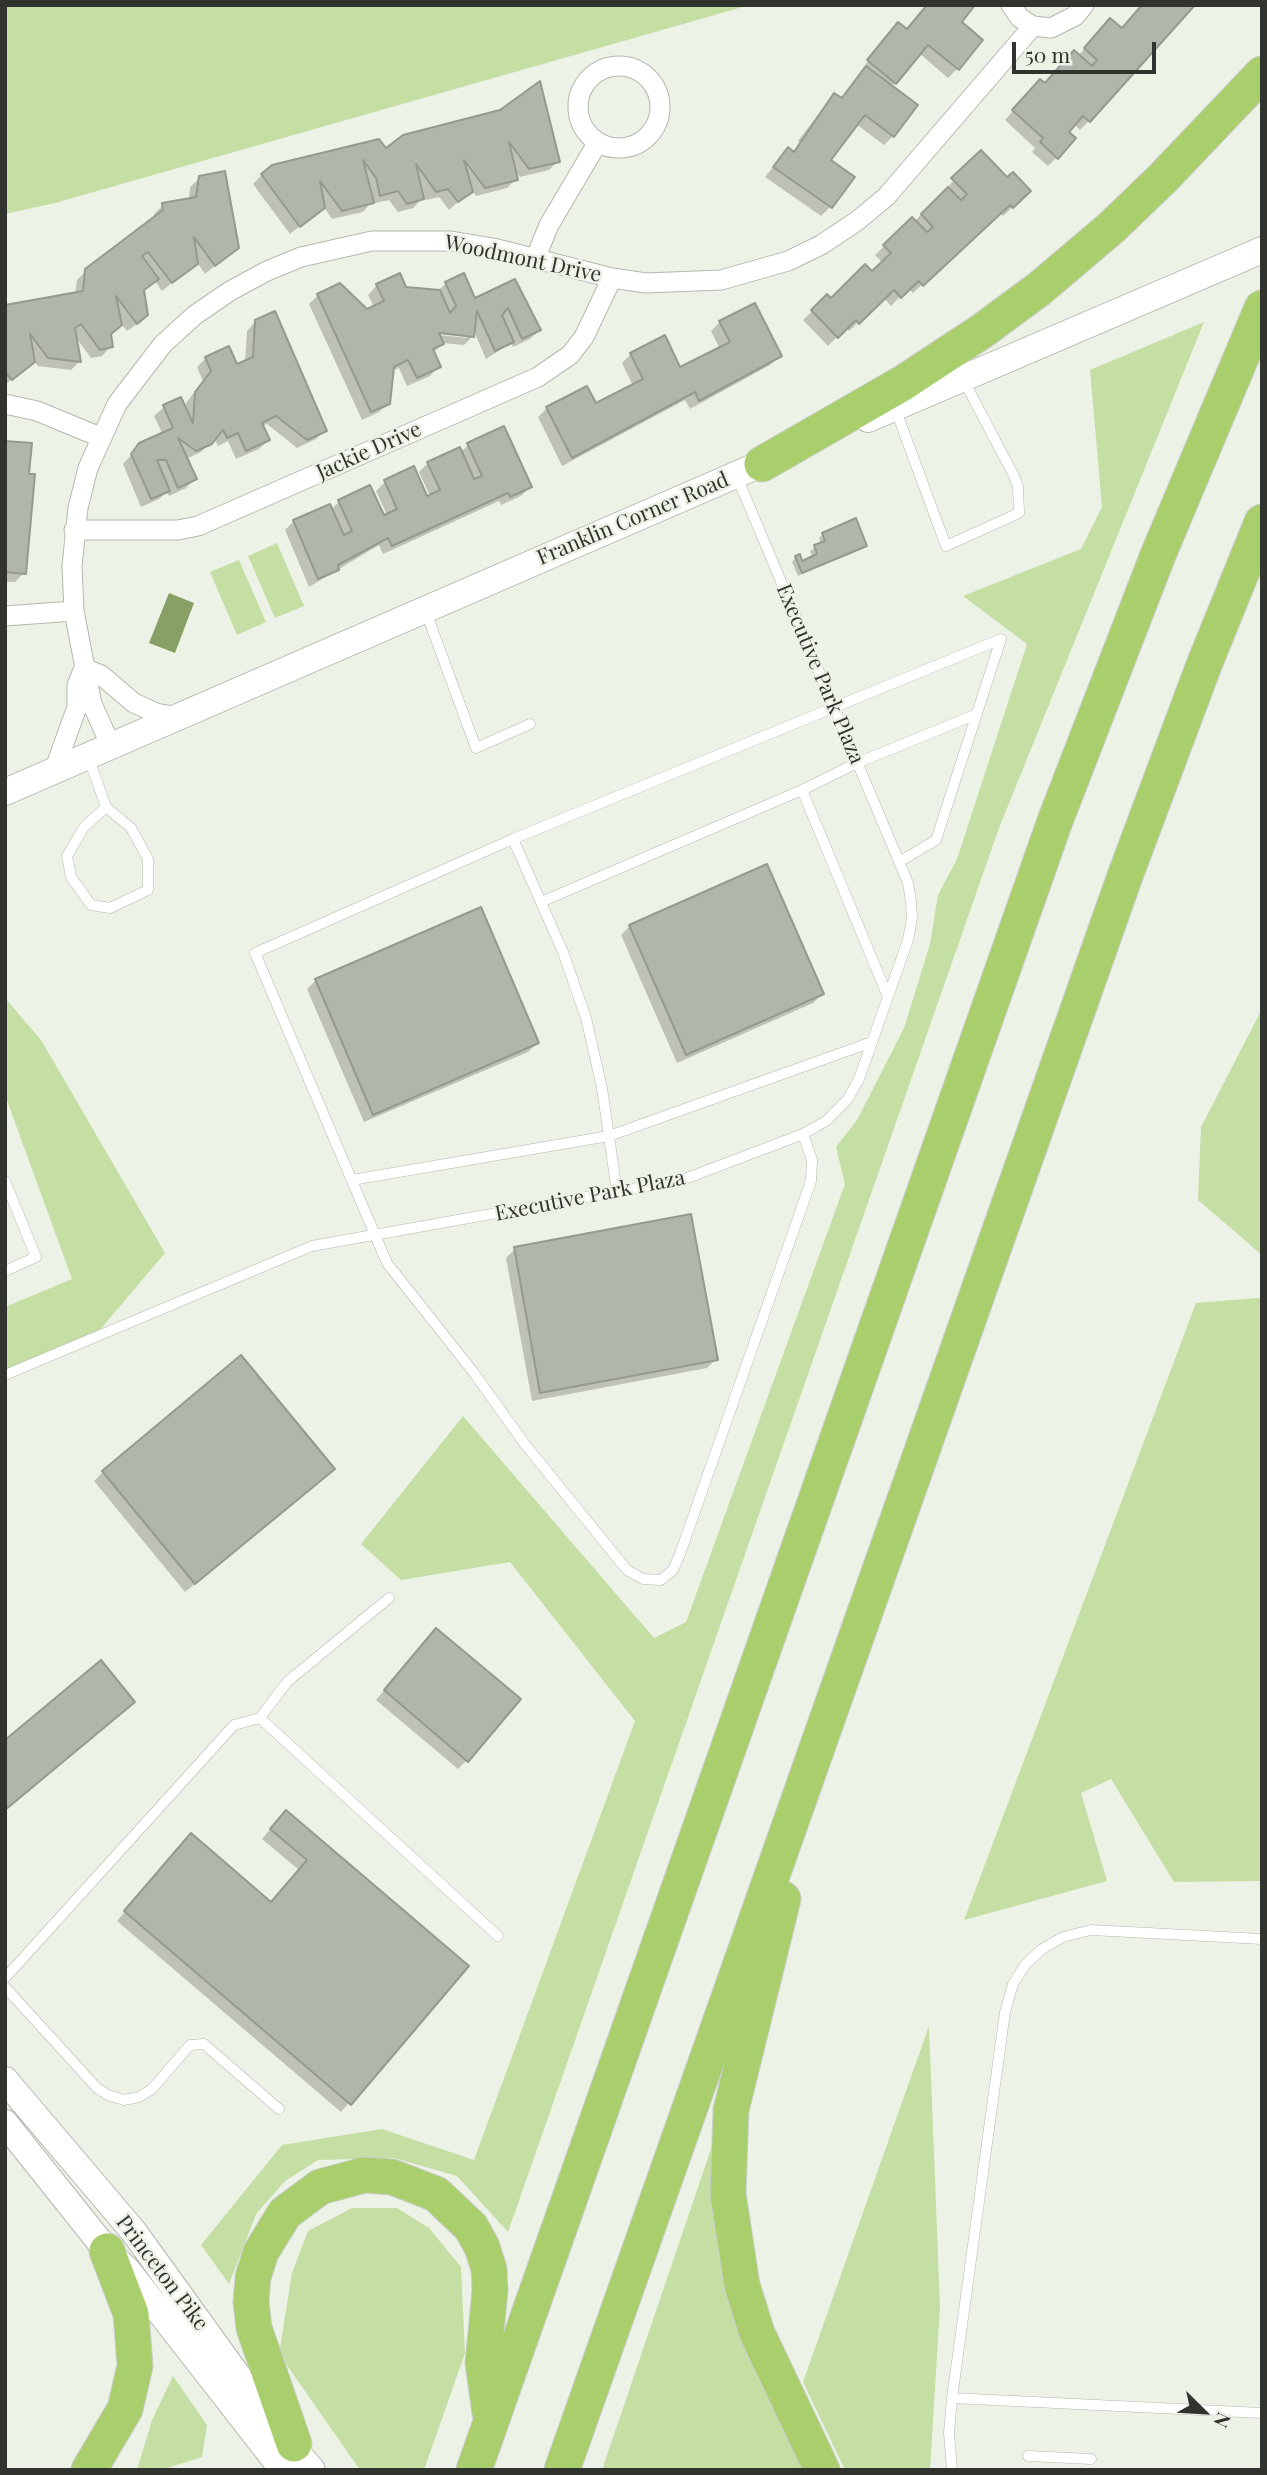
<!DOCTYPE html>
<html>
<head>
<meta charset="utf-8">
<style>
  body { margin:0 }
  #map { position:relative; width:1267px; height:2475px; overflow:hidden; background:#edf2e7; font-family:"Playfair Display",serif }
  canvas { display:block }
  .frame { position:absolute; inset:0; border:7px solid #31332f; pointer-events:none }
  .north { position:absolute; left:1169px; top:2377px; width:70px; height:70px; -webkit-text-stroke:5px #edf2e7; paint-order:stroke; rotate:114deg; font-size:19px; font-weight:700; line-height:28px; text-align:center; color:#31332f }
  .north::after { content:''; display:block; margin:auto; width:24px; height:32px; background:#31332f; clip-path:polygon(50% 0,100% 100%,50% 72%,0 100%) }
  .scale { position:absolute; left:1012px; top:42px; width:144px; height:32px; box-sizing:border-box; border:4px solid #31332f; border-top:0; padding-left:9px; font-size:21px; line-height:24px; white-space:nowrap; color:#31332f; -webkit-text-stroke:5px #edf2e7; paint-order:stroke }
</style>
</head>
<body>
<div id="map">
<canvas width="1267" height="2475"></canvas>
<div class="frame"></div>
<div class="north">N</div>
<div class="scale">50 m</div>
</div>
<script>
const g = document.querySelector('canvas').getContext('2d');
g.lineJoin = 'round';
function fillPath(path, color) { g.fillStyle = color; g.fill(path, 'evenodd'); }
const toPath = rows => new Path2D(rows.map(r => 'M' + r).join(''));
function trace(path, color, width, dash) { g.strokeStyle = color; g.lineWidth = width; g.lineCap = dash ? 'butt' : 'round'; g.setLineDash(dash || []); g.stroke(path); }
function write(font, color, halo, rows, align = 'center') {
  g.font = font + ' "Playfair Display",serif'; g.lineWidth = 5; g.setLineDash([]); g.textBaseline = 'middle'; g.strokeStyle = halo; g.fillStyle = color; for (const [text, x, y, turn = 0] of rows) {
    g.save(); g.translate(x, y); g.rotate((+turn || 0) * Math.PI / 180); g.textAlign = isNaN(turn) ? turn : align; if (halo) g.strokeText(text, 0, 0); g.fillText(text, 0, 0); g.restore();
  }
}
fillPath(toPath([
  [5,5,750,5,55,203,5,214],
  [1204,322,999,828,508,2232,457,2176,394,2158,318,2160,285,2181,256,2214,229,2284,201,2245,282,2145,382,2129,474,2160,635,1721,510,1562,401,1580,361,1544,463,1416,654,1638,686,1622,845,1184,836,1147,857,1120,904,1028,930,944,938,895,957,859,1027,644,963,596,1081,549,1102,507,1090,370],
  [277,543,304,606,275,618,248,556],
  [239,560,266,622,237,635,210,572],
  [5,998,41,1040,165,1253,93,1338,5,1372,5,1307,72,1279,5,1095],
  [1262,1009,1262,1255,1198,1200,1201,1127],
  [1257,1298,1262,1299,1262,1881,1174,1882,1111,1779,1081,1793,1107,1881,964,1920,1196,1303],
  [929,2026,940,2307,930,2470,845,2470,803,2382],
  [712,2146,726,2291,804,2470,602,2470],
  [352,2208,397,2208,429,2228,461,2267,465,2353,424,2470,360,2470,279,2354,292,2273,308,2231],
  [173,2376,207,2425,202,2457,161,2470,137,2470,152,2420]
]), '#c5dea4');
fillPath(toPath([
  [169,593,194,603,175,653,149,643]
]), '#88a066');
fillPath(toPath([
  [960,22,957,69,948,78,919,53,891,87,893,136,884,145,856,124,829,160,830,207,821,216,765,177,788,149,793,153,801,143,798,141,826,104,835,95,840,99,889,33],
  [1102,29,1089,121,1080,130,1074,124,1067,132,1057,157,1048,166,1032,152,1035,148,1005,120,1031,90,1044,85,1078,56],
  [501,112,558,161,549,170,520,177,514,170,516,179,507,188,476,196,472,190,449,210,439,197,426,200,424,197,413,208,398,212,389,200,370,204,363,212,332,219,324,207,290,234,253,184,262,175,386,151],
  [981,152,1007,180,1029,191,1003,216,1000,212,913,293,908,288,891,306,884,298,849,331,846,328,828,346,803,320,827,297,831,300,872,274,883,263,875,255,912,219,914,222],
  [200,178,237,247,205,274,197,262,162,291,155,281,142,291,137,324,127,331,121,324,109,335,111,346,102,356,91,358,75,336,80,361,71,370,38,366,34,361,5,385,5,307,75,294,77,280,87,270,155,219,154,214,163,205,189,200,190,187],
  [514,282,539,330,530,339,513,347,511,343,486,359,475,334,464,345,443,343,433,353,439,366,430,376,407,386,399,368,392,371,389,403,379,412,362,420,309,304,318,295,366,311,374,307,368,295,377,285,437,292,446,283,474,300],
  [431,331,467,334,467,338,430,334],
  [256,321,325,430,316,439,297,448,267,424,262,426,268,440,259,449,236,459,228,441,218,446,214,438,201,452,186,459,195,479,186,488,169,496,167,492,159,499,141,507,123,464,140,445,163,435,154,416,164,407,180,399,186,411,186,403,203,381,197,367,206,358,236,366,245,363,247,331],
  [720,322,780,355,770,365,690,409,685,400,562,466,538,417,547,408,595,406,633,386,622,363,631,354,680,369,720,349,711,331],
  [5,443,24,573,15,582,5,582],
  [468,445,530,487,521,496,501,505,499,501,383,554,379,545,309,587,285,530,294,521,330,510,339,502,369,488,383,517,387,515,376,491,385,482,426,498,430,496,419,472,428,463,460,453],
  [823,534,865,545,798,576,792,562,796,557,801,563,813,558,810,551,821,544,819,538],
  [630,926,822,994,813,1003,677,1063,621,935],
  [316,980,537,1043,528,1052,364,1122,307,989],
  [515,1249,716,1359,707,1368,532,1401,506,1258],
  [103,1472,323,1478,185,1592,94,1481],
  [427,1639,467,1760,458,1769,376,1700],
  [277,1821,466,1967,341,2112,117,1921,182,1845,271,1904,299,1870,262,1839]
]), '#0003');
const building = toPath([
  [927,5,975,5,962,22,983,40,959,70,928,45,896,84,867,60,898,22,907,29,927,5],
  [1142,5,1195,5,1090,122,1083,116,1069,132,1076,138,1058,159,1040,142,1043,138,1012,110,1040,79,1045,83,1074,50,1092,66,1097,60,1084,48,1110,18,1122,28,1142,5],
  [866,66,918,105,894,137,865,115,831,160,855,177,832,208,773,167,788,147,794,152,834,93,842,98,866,66],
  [540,81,560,162,529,169,509,142,518,180,485,188,464,160,473,192,458,202,448,189,436,192,416,164,424,199,407,204,398,191,380,196,376,178,363,160,374,203,342,211,320,181,325,208,300,227,261,174,272,165,379,139,386,148,403,135,500,110,540,81],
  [981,150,1007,177,1013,172,1031,191,1013,208,1010,205,923,286,919,281,901,298,894,290,859,324,856,320,838,338,811,310,827,294,831,298,865,264,872,271,891,253,883,245,912,217,927,232,933,227,921,214,948,187,961,200,967,194,951,178,981,150],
  [225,171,239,248,215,266,194,237,198,264,172,283,148,252,142,256,159,279,144,290,148,315,137,324,116,296,122,325,111,334,113,347,100,350,81,324,75,328,81,362,48,358,30,334,35,362,12,380,5,372,5,305,83,291,85,269,163,210,162,203,196,197,199,176,225,171],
  [400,273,406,287,440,290,450,313,456,306,445,282,464,273,475,298,515,279,541,330,522,339,508,308,502,315,514,342,495,351,477,311,474,337,439,333,444,344,433,349,441,367,417,378,408,360,394,367,390,404,371,412,317,294,340,283,367,309,384,301,376,284,400,273],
  [755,303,782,356,699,401,695,392,572,458,546,407,587,386,596,403,643,379,630,353,665,335,680,367,730,342,719,321,755,303],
  [275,311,327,431,307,440,276,416,262,423,270,440,246,451,238,433,227,438,223,430,212,444,196,451,178,438,197,479,178,488,166,460,157,460,170,491,151,499,131,454,139,443,173,428,163,405,181,397,193,423,195,392,211,371,205,357,229,346,237,364,253,357,255,320,275,311],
  [504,426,532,487,510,497,508,493,392,546,388,538,338,565,339,570,318,579,293,520,330,504,344,535,352,531,338,500,370,485,384,515,397,509,384,480,414,466,427,496,440,490,427,462,460,447,474,479,482,476,467,443,504,426],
  [5,441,32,443,29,474,35,474,26,574,5,572,5,441],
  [856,518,867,546,802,573,795,556,800,554,802,561,817,554,814,545,825,541,822,533,856,518],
  [767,864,824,994,686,1055,629,925,767,864],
  [481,907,539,1043,373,1115,315,979,481,907],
  [691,1214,718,1360,540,1393,514,1247,691,1214],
  [241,1355,335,1469,195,1584,102,1471,241,1355],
  [436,1628,521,1699,468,1762,384,1690,436,1628],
  [101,1660,135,1702,5,1810,5,1740,101,1660],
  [286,1810,469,1966,351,2105,124,1911,191,1833,271,1902,307,1860,270,1829,286,1810]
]);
fillPath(building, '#b1b6ac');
trace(building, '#959a90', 2);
const lane = toPath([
  [895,408,946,546,1019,513,1018,487,1014,476,964,381],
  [426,612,476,748,530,724],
  [88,756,106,807,131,828,148,859,148,890,110,908,91,905,71,877,67,856,84,827,106,807],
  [802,790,888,997],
  [513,839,563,952,586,1018,602,1088,617,1192],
  [541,902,802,790,857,763,977,714],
  [803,1134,812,1160,811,1181,680,1554,673,1570,661,1580,643,1579,627,1570,524,1443,474,1373,387,1263,255,953,513,839,1001,639,936,840,899,862],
  [352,1180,609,1136,872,1042],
  [5,1181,36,1257,5,1271],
  [5,1375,312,1246,682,1180,803,1134,826,1121,847,1100,859,1079,908,940,912,918,911,902,908,883,737,477],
  [260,1718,498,1936],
  [5,1978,234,1725,260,1718,287,1682,389,1598],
  [5,1987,97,2088,108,2095,124,2100,139,2097,152,2089,190,2045,204,2044,279,2109],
  [952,2398,1262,2413],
  [1028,2456,1091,2459],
  [952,2470,949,2433,952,2398,1005,2012,1013,1984,1025,1965,1042,1949,1063,1937,1091,1930,1262,1939]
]);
const street = toPath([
  [1011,5,1020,18,1033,26,1051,28,1075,16,1084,5],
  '578 107a41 41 0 1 1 82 0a41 41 0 1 1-82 0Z',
  [535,259,549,225,598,142],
  [5,404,37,411,100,437],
  [74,530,178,530,198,526,538,377,570,355,584,337,612,278],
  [5,616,74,611],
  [111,746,92,704,74,611,72,566,78,508,88,468,117,404,163,344,195,315,230,291,267,271,301,257,372,241,451,241,493,248,612,278,646,283,721,280,788,261,821,245,857,221,886,197,1033,26],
  [54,771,77,707,77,685,84,668,101,675,134,703,156,713,177,717]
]);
const secondary = toPath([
  [868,419,1262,250],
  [5,792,777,457],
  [5,2080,134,2232,271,2422,312,2470],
  [5,2123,107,2251,128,2271,283,2470]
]);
const highway = toPath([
  [762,464,903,383,982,331,1039,289,1111,228,1162,179,1262,74],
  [783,1899,731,2110,728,2194,742,2285,757,2333,822,2470],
  [294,2444,254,2328,251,2302,253,2277,261,2252,285,2213,320,2187,364,2175,392,2177,436,2194,471,2227,482,2247,489,2269,490,2290,483,2363,490,2413],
  [89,2470,125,2409,135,2366,131,2314,107,2251],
  [474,2470,1055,821,1158,555,1262,308],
  [562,2470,1125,876,1204,665,1262,522]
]);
trace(lane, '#b3b8ad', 11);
trace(street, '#b3b8ad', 21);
trace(secondary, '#b3b8ad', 28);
trace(highway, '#cececd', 37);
trace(lane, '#fff', 10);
trace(street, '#fff', 19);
trace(secondary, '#fff', 26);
trace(highway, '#a9cf6d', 35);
write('21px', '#31332f', '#edf2e7', [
  ["Woodmont Drive",523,259,12],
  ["Jackie Drive",369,451,-24],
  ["Franklin Corner Road",633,519,-23],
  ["Executive Park Plaza",820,674,67],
  ["Executive Park Plaza",590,1196,-11],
  ["Princeton Pike",162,2273,53]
]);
</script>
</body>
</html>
